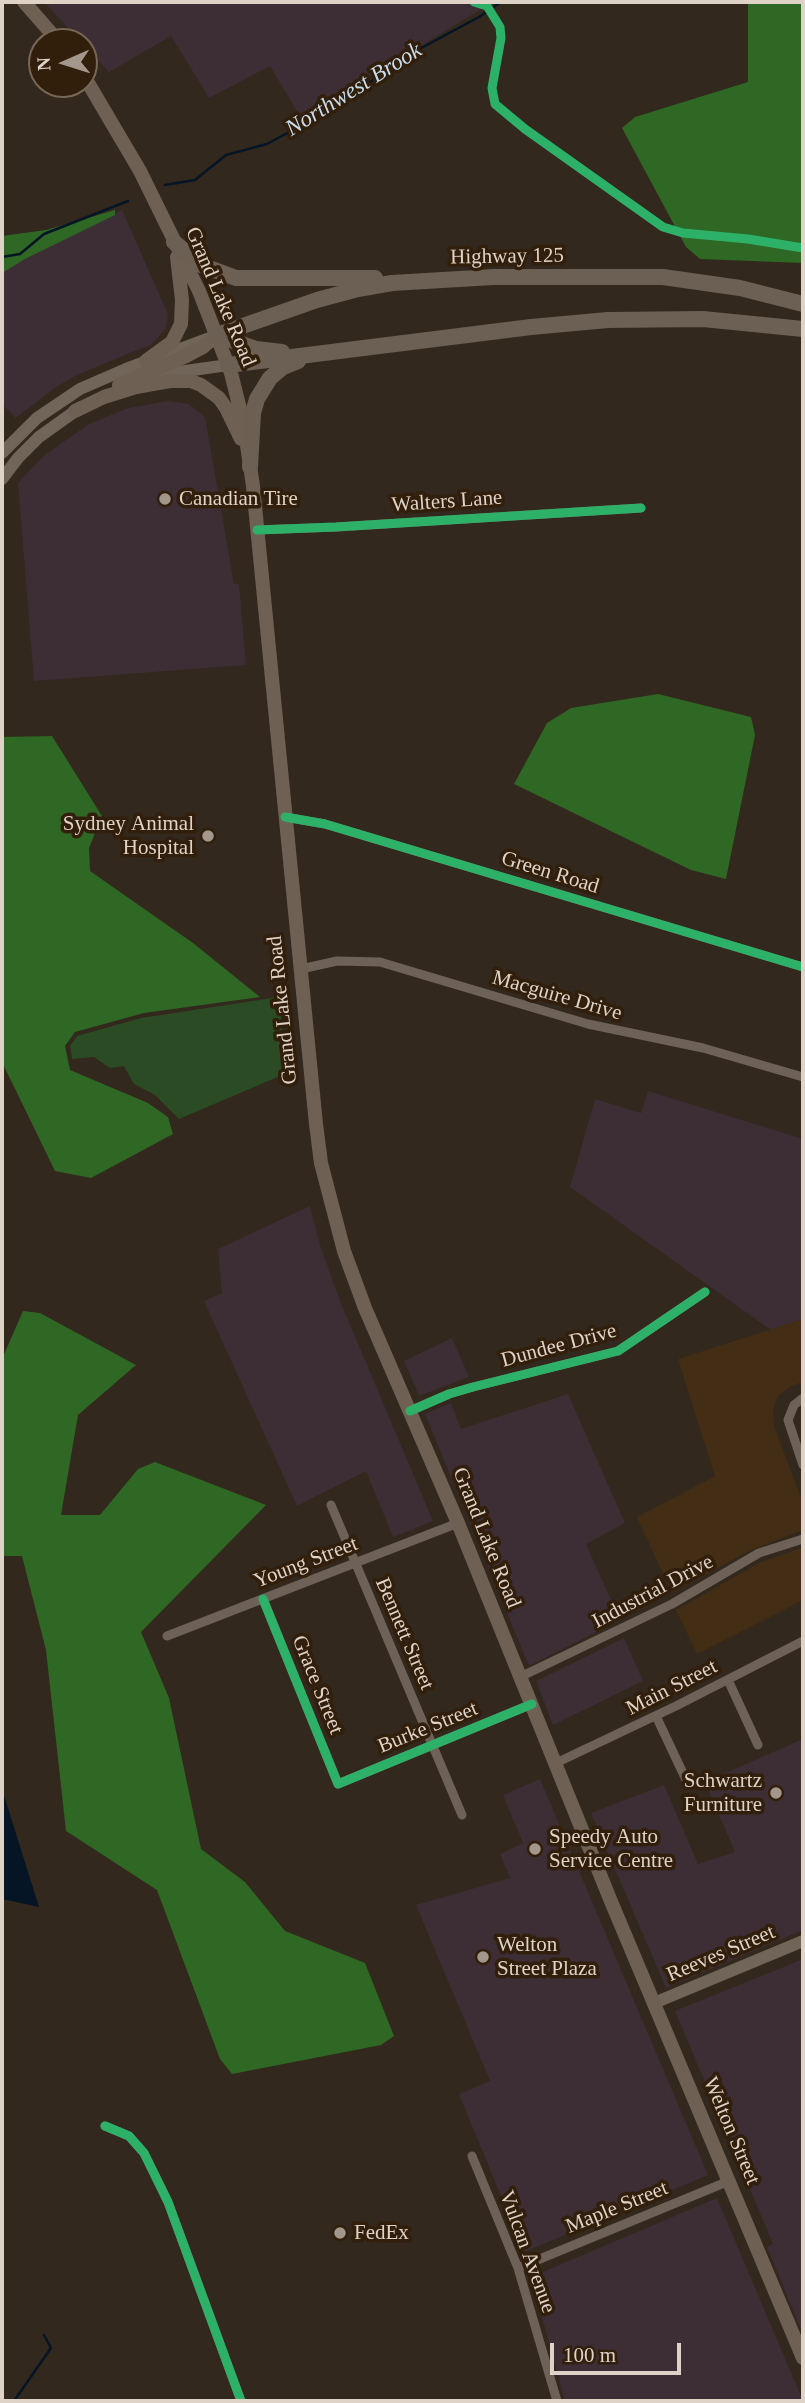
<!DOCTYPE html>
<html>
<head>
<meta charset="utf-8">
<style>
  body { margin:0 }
  #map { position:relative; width:805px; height:2403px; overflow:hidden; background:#33281d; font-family:"Times New Roman",serif }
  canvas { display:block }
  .frame { position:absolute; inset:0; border:4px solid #dfd3c7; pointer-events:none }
  .north { position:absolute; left:28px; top:28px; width:70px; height:70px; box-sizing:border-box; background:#311f0b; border:2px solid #776756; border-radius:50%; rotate:267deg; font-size:19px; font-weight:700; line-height:28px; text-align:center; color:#dfd3c7 }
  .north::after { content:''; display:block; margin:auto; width:24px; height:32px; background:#a3978c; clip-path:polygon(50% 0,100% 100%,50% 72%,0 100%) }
  .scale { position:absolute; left:550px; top:2343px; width:131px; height:32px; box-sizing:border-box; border:4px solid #dfd3c7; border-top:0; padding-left:9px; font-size:21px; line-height:24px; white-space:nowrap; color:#dfd3c7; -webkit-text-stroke:5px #311f0b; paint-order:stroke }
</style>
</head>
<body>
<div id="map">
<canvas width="805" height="2403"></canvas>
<div class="frame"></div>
<div class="north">N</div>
<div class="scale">100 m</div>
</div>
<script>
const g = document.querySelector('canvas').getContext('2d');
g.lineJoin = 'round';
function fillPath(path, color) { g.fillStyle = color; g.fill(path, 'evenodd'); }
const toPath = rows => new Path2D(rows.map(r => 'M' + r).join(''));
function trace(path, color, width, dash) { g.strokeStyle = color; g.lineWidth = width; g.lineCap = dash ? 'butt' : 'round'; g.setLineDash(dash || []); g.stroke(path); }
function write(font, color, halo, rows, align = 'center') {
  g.font = font + ' "Times New Roman",serif'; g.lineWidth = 7; g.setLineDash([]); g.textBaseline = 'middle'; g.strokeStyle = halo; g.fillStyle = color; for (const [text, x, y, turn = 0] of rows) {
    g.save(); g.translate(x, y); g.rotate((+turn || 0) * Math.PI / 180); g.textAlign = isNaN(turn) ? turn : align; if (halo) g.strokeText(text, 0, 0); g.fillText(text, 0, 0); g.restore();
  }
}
fillPath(toPath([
  [44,2,493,2,301,118,270,66,209,98,171,36,109,72,84,45,84,42,81,42],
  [122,210,168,314,166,328,152,344,77,375,56,387,16,418,2,404,2,271,23,258],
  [168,401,189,404,205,417,234,584,239,584,246,665,34,681,18,483,42,457,89,424,128,408],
  [648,1091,803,1139,803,1319,771,1330,570,1187,595,1099,641,1113],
  [310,1206,320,1245,340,1301,433,1521,393,1537,366,1471,297,1506,204,1301,222,1293,218,1249],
  [452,1338,469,1377,419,1396,404,1361],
  [568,1394,625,1523,586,1544,620,1620,529,1666,425,1414,451,1403,461,1429],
  [624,1638,643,1681,553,1725,536,1681],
  [803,1739,803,1930,666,1988,591,1813,664,1785,698,1864,735,1852,705,1782],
  [540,1779,708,2175,524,2252,459,2094,490,2081,416,1905,510,1878,500,1854,523,1843,503,1795],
  [803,1959,803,2334,767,2247,773,2244,675,2011],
  [717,2198,803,2401,565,2401,531,2277]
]), '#3d2d35');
fillPath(toPath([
  [803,1319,803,1382,791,1386,778,1396,773,1409,774,1426,803,1503,803,1530,751,1550,672,1593,637,1517,715,1476,678,1359],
  [803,1547,803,1600,697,1654,676,1610,759,1563]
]), '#432d15');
fillPath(toPath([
  [279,997,287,1073,179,1119,155,1095,134,1084,124,1066,110,1068,94,1057,72,1059,70,1046,77,1036,141,1018]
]), '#2a4b23');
fillPath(toPath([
  [748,2,803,2,803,263,700,259,686,247,622,128,635,117,748,82],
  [115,210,115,215,25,259,2,273,2,236,46,230],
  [658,694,751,717,755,735,726,879,691,870,514,784,547,723,571,708],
  [52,736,102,816,89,848,90,871,193,943,260,997,144,1013,75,1032,65,1046,70,1070,148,1103,168,1117,173,1134,91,1178,55,1171,2,1062,2,737],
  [23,1311,40,1313,136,1365,78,1415,61,1515,100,1515,138,1469,155,1462,266,1505,141,1632,169,1698,201,1849,245,1882,285,1931,365,1963,394,2036,381,2045,232,2074,220,2059,157,1890,66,1831,46,1650,22,1556,2,1556,2,1359]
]), '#2f6724');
fillPath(toPath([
  [2,1789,39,1907,2,1899]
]), '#051526');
trace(toPath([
  [165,185,195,180,226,155,267,144,343,103,399,60,479,17,501,2],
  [2,257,20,254,44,234,128,201],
  [14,2401,51,2348,44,2335]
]), '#051526', 2.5);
trace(toPath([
  [257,530,336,527,641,508],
  [285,817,325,824,803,967],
  [301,969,337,961,380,962,588,1024,703,1048,803,1077],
  [803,1398,794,1405,788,1420,803,1465],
  [410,1411,449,1394,473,1387,618,1351,705,1292],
  [331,1505,462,1815],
  [263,1599,338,1784,532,1704],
  [167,1636,458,1523],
  [520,1677,672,1604,759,1553,803,1539],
  [728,1680,758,1745],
  [656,1716,689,1786],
  [556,1763,676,1706,803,1641],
  [105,2126,129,2136,144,2153,168,2202,241,2401],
  [472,2156,518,2268,557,2401],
  [518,2268,729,2181]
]), '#6e6258', 9);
trace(toPath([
  [143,380,171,373,228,365],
  [2,453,37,418,80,389,126,369,210,338],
  [2,479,18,458,39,437,81,407],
  [654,2003,803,1941]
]), '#716458', 12);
trace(toPath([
  [24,2,59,42],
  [84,76,140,171,199,291,231,373,244,425,253,486,316,1124,321,1163,344,1251,365,1308,458,1523,610,1899,803,2358],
  [146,361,172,342,181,324,182,300,177,257],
  [119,385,186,356,203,347,217,335],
  [75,411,104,397,136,387,170,381,191,381,201,385,219,398,226,408,241,439]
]), '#6f6054', 14);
trace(toPath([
  [174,242,201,265,236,278,375,278],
  [217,335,317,300,358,289,392,283,493,277,663,277,740,288,803,304],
  [217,335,256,349,282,352],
  [228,365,531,327,608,320,703,319,803,329],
  [250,467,253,413,257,399,270,378,283,367,298,361]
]), '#6c5f54', 16);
trace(toPath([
  [474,2,487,6,500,27,501,38,492,88,495,104,525,129,663,227,683,233,748,239,803,248],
  [257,530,336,527,641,508],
  [285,817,325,824,803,967],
  [410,1411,449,1394,473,1387,618,1351,705,1292],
  [263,1599,338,1784,532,1704],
  [105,2126,129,2136,144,2153,168,2202,241,2401]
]), '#2db169', 9);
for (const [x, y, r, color] of [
  [165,499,7,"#a3978c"],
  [208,836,7,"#a3978c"],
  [776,1793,7,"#a3978c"],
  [535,1849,7,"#a3978c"],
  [483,1957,7,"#a3978c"],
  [340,2233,7,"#a3978c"]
]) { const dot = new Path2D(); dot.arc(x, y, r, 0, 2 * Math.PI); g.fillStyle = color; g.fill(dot); trace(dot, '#311f0b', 2.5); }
write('21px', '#dfd3c7', '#311f0b', [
  ["Highway 125",507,257,-1],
  ["Grand Lake Road",220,297,67],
  ["Walters Lane",447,502,-4],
  ["Green Road",550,873,17],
  ["Macguire Drive",557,996,16],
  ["Grand Lake Road",283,1010,-96],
  ["Dundee Drive",559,1346,-15],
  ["Grand Lake Road",486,1538,68],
  ["Young Street",306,1563,-21],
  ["Industrial Drive",653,1592,-28],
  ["Bennett Street",404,1634,67],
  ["Grace Street",317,1685,68],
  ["Main Street",672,1688,-27],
  ["Burke Street",428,1728,-22],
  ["Reeves Street",721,1954,-23],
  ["Welton Street",731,2131,67],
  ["Maple Street",617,2208,-22],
  ["Vulcan Avenue",527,2252,70]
]);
write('21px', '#dfd3c7', '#311f0b', [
  ["Canadian Tire",179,499],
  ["Sydney Animal",194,824,"right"],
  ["Hospital",194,848,"right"],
  ["Schwartz",762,1781,"right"],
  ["Furniture",762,1805,"right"],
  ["Speedy Auto",549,1837],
  ["Service Centre",549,1861],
  ["Welton",497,1945],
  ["Street Plaza",497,1969],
  ["FedEx",354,2233]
], 'left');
write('italic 23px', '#c9ddee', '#311f0b', [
  ["Northwest Brook",354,90,-32]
]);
</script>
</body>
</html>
